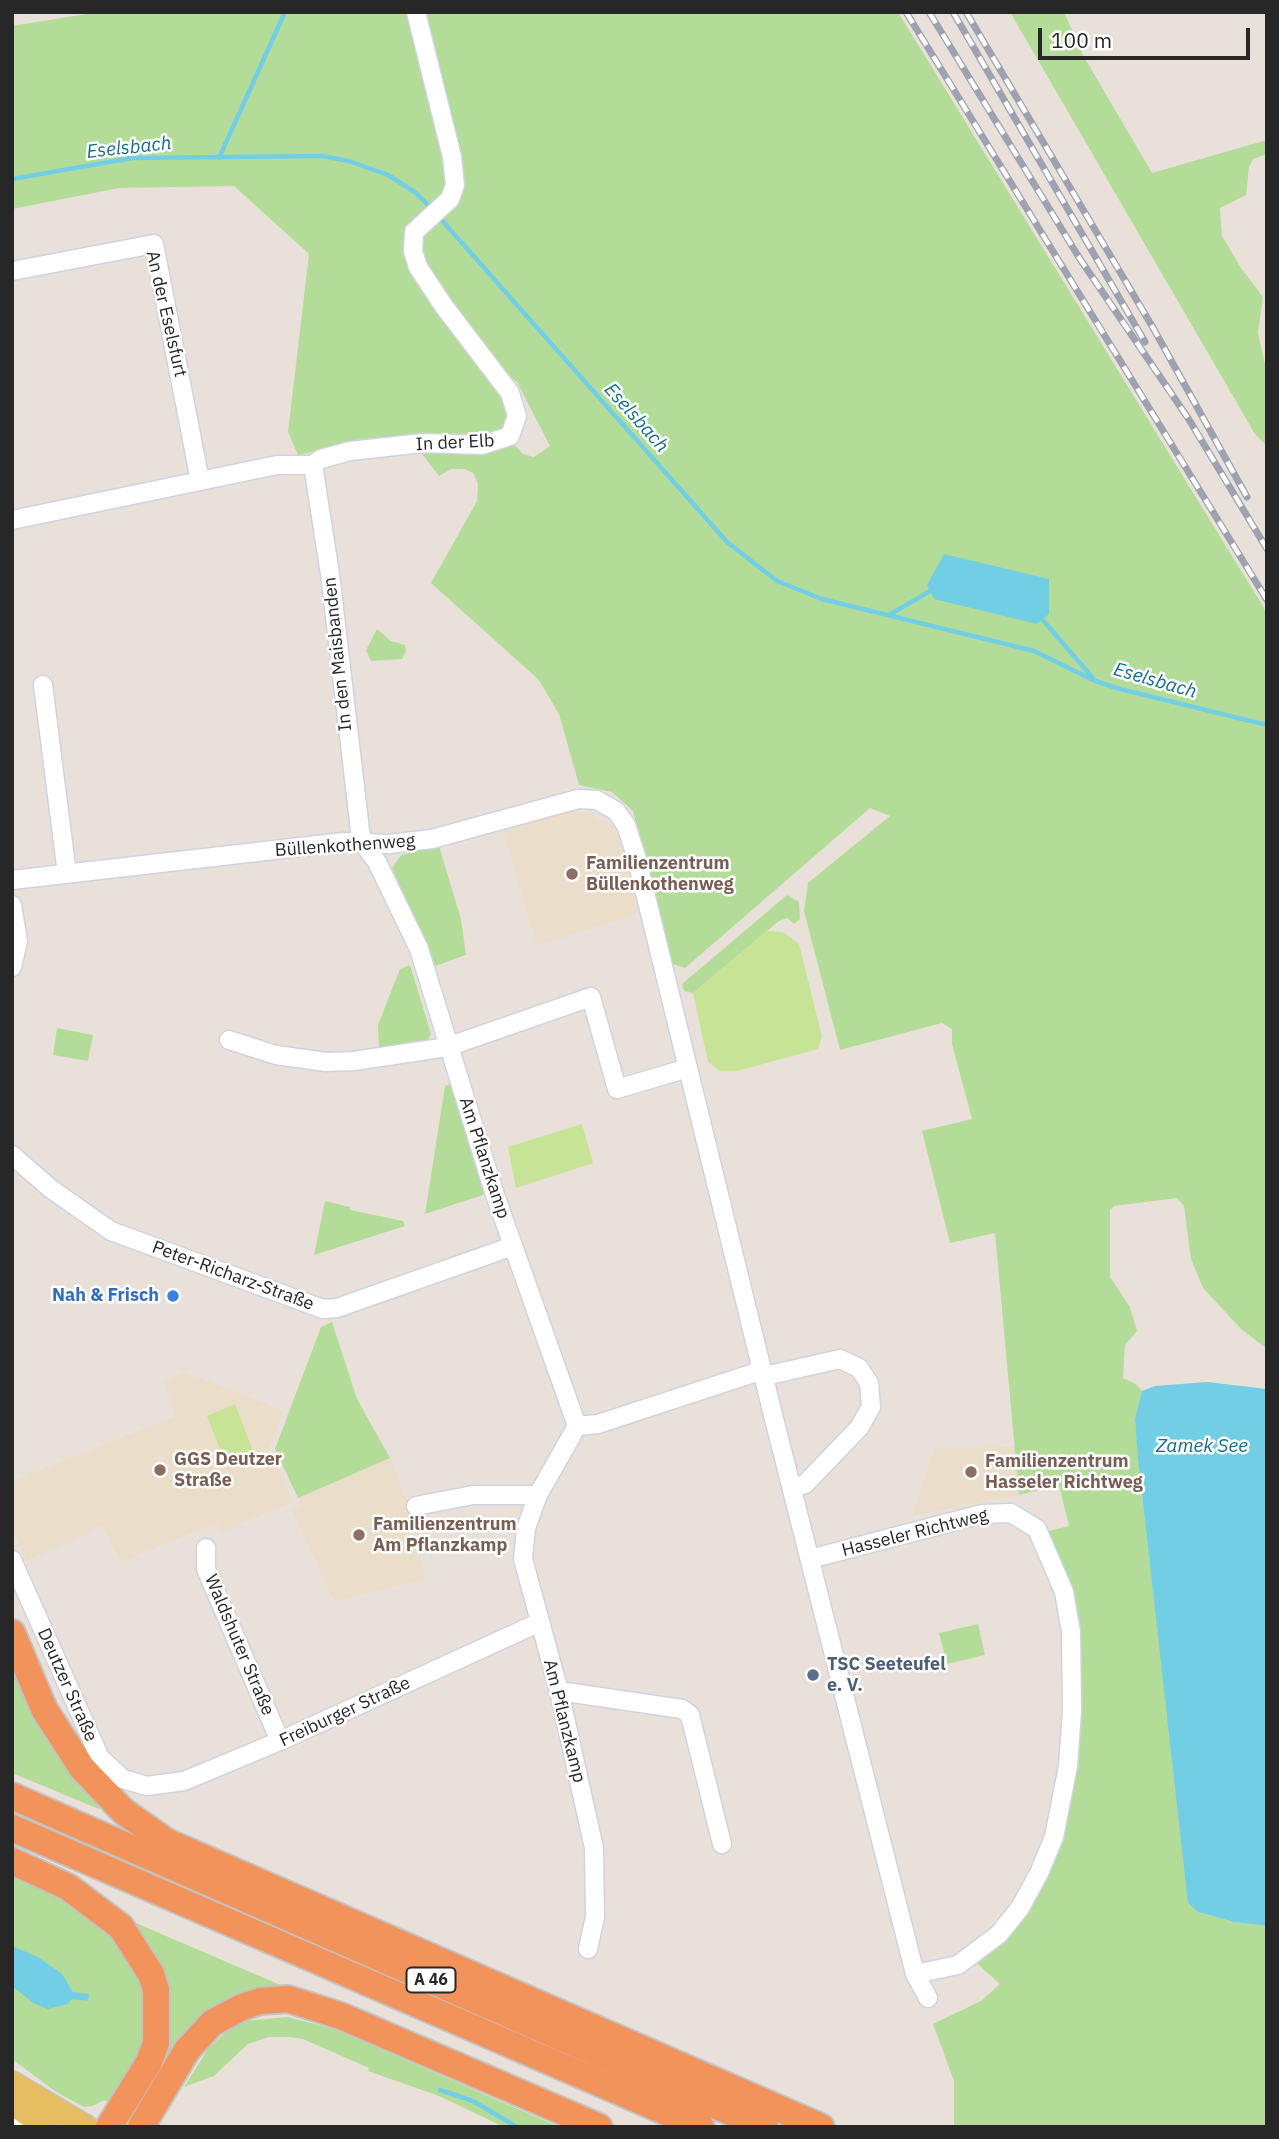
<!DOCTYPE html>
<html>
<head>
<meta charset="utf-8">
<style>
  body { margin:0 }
  #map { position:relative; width:1279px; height:2139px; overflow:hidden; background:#e9e1d9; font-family:"IBM Plex Sans",sans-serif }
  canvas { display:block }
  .frame { position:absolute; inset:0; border:14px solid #272727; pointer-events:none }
  .scale { position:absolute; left:1038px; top:28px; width:212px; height:32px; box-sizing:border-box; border:4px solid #272727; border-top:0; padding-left:9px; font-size:21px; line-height:24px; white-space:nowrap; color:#272727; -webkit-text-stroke:5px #fff; paint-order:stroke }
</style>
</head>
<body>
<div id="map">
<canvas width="1279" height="2139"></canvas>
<div class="frame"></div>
<div class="scale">100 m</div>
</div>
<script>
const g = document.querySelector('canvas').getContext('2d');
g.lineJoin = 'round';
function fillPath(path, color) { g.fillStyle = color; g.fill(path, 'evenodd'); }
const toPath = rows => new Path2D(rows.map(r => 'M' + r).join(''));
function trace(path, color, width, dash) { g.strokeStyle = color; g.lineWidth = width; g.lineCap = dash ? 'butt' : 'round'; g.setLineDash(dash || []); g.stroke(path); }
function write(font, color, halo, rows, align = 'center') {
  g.font = font + ' "IBM Plex Sans",sans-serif'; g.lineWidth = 5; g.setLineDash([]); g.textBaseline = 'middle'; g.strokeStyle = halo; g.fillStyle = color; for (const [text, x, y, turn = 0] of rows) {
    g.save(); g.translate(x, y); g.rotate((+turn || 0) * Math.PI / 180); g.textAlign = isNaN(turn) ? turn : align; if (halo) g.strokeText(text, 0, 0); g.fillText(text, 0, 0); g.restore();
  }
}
fillPath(toPath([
  [573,811,591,814,606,822,617,834,638,914,537,945,503,831],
  [184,1372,284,1411,269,1449,293,1502,220,1532,216,1523,121,1562,102,1525,27,1561,12,1528,12,1481,176,1416,163,1381],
  [1015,1447,1019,1495,912,1516,934,1448],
  [390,1458,409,1507,426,1579,334,1601,292,1510,301,1506,298,1498]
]), '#eaddc9');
fillPath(toPath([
  [99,12,898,12,1267,613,1267,1349,1241,1329,1203,1288,1191,1259,1184,1206,1177,1198,1114,1206,1110,1210,1110,1277,1130,1307,1137,1331,1125,1345,1123,1378,1136,1384,1142,1391,1135,1418,1143,1503,1166,1701,1198,1912,1234,1922,1267,1926,1267,2127,954,2127,954,2081,933,2024,981,2001,1000,1984,973,1960,1040,1878,1075,1704,1045,1532,1069,1526,1059,1485,1019,1495,995,1233,950,1243,922,1131,972,1119,952,1044,952,1029,942,1023,840,1050,804,911,808,883,890,816,870,808,685,968,670,963,633,811,612,792,579,785,559,714,539,680,431,583,477,501,478,483,473,473,464,469,451,469,439,476,419,450,510,440,523,454,534,457,550,446,517,382,509,376,504,379,411,245,499,380,511,428,489,438,377,439,298,455,288,432,309,254,234,186,119,188,12,209,12,26],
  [1010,12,1064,12,1083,55,1152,173,1267,140,1267,154,1253,159,1249,167,1246,195,1220,208,1222,236,1241,268,1263,297,1258,333,1267,373,1267,446,1255,434],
  [377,629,391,641,405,645,406,651,402,659,371,661,366,650],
  [439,846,461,919,466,955,435,966,392,868,401,855],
  [787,895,799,902,800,919,794,924,787,918,779,921,693,993,684,991,682,984],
  [410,965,431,1034,427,1041,379,1048,378,1025,400,969],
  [57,1028,93,1035,88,1061,53,1055],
  [451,1084,486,1194,425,1214,445,1086],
  [325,1201,350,1207,350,1210,403,1221,405,1226,314,1255],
  [332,1322,357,1399,390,1458,298,1498,275,1449,321,1327],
  [978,1624,985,1655,947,1664,939,1633],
  [12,1655,102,1803,99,1809,12,1773],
  [12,1871,64,1895,112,1933,137,1968,146,1997,146,2027,137,2058,111,2103,104,2100,93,2106,84,2107,56,2092,12,2059],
  [129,1920,285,1987,257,1993,137,2118,132,2115,163,2053],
  [288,2017,334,2029,559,2127,504,2127,439,2096,368,2071,369,2068,303,2039,289,2037,269,2037,248,2044,214,2076,184,2087,208,2049,226,2032,244,2021]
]), '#b4dc99');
fillPath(toPath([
  [766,931,783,932,799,944,822,1037,818,1049,737,1071,720,1071,708,1062,693,993],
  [582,1124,593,1163,516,1188,508,1147],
  [235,1404,253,1451,225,1462,207,1416]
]), '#c7e395');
fillPath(toPath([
  [944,554,1049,579,1049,614,1037,624,934,599,927,585],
  [1207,1382,1267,1389,1267,1926,1234,1922,1198,1912,1188,1903,1138,1459,1135,1418,1142,1391,1155,1386],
  [12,1946,38,1957,62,1974,73,1992,89,1994,88,2001,72,1999,68,2004,48,2009,33,2003,12,1986]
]), '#72cee5');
trace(toPath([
  [219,158,285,12],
  [12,179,132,158,322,156,349,161,388,175,416,193,433,210],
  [439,217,727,542,777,581,822,599,1034,651,1095,681,1120,689,1267,725],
  [889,615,930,591],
  [1042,619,1093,678],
  [440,2090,473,2101,517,2127]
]), '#72cee5', 4.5);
const minor = toPath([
  [12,271,154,244,200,481],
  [313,465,330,574,360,830,363,843,377,862,419,949,494,1192,577,1426,538,1495,526,1528,523,1559,559,1691,594,1848,595,1917,588,1949],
  [12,520,277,465,313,465,321,459,350,451,423,443,482,445,510,436,517,416,510,393,443,305,418,267,413,251,414,232,450,199,455,185,452,157,416,12],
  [43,685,67,874],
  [12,880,344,842,388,844,432,839,578,799,597,800,616,811,626,825,636,856,773,1415,915,1974,928,1998],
  [12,905,18,941,12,967],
  [229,1040,276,1055,326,1062,354,1061,447,1047,591,997,617,1089,688,1068],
  [12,1155,51,1189,111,1231,323,1309,337,1308,513,1246],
  [765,1376,840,1359,859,1368,869,1383,871,1407,859,1428,805,1484,793,1488],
  [577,1426,598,1424,763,1370],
  [416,1506,473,1495,538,1495],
  [206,1548,206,1569,280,1741],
  [810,1559,982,1514,1011,1513,1037,1529,1064,1592,1071,1632,1072,1711,1068,1766,1054,1837,1039,1873,1020,1908,999,1934,958,1965,915,1974],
  [12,1560,100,1758,123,1779,147,1786,184,1781,280,1741,538,1623],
  [559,1691,682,1709,690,1715,722,1844],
  [12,2123,17,2127]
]);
const major = toPath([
  [12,2083,86,2127],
  [12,2103,46,2127]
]);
const highway = toPath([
  [12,1633,44,1709,82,1768,123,1811,167,1842,821,2127],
  [12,1796,765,2127],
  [12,1828,701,2127],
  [12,1861,68,1887,121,1927,151,1974,156,1990,156,2043,149,2062,109,2127],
  [141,2127,187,2050,212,2023,242,2007,260,2001,288,1999,341,2016,599,2127]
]);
trace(minor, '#cfd3df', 21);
trace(major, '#c3c3c3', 26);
trace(highway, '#c3c3c3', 30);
trace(minor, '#fff', 18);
trace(major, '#e6be61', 23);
trace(highway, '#f2935b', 26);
const rail = toPath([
  [906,12,1267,600],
  [929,12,1080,259,1188,418,1267,549],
  [953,12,1145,342],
  [966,12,1152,326,1247,497]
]);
trace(rail, '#9da1b0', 7);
trace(rail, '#fff', 4.5, [13]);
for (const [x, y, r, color] of [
  [572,874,7,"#8d6e63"],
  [173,1296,7,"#3f7fe0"],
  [160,1470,7,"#8d6e63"],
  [971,1472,7,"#8d6e63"],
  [359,1535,7,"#8d6e63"],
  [813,1675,7,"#5c6f8a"]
]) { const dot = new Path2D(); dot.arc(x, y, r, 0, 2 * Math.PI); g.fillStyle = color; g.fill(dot); trace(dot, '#fff', 2.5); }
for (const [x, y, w] of [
  [431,1980,49]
]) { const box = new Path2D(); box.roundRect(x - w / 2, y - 12.5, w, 25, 5); g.fillStyle = '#fff'; g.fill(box); trace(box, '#272727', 2); }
write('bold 16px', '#272727', null, [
  ["A 46",431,1980]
]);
write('18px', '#272727', '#fff', [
  ["An der Eselsfurt",166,314,77],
  ["In der Elb",455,443,-3],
  ["In den Maisbanden",338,654,-96],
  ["Büllenkothenweg",345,846,-4],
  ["Am Pflanzkamp",484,1158,72],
  ["Peter-Richarz-Straße",233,1276,20],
  ["Hasseler Richtweg",915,1533,-14],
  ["Waldshuter Straße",239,1645,67],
  ["Deutzer Straße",67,1685,66],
  ["Freiburger Straße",345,1712,-25],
  ["Am Pflanzkamp",564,1721,76]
]);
write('bold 18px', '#785e54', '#fff', [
  ["Familienzentrum",586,864],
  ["Büllenkothenweg",586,885],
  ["GGS Deutzer",174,1460],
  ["Straße",174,1481],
  ["Familienzentrum",985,1462],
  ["Hasseler Richtweg",985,1483],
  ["Familienzentrum",373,1525],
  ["Am Pflanzkamp",373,1546]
], 'left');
write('bold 18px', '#366cbe', '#fff', [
  ["Nah & Frisch",159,1296]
], 'right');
write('bold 18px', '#4e5e75', '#fff', [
  ["TSC Seeteufel",827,1665],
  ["e. V.",827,1686]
], 'left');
write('italic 19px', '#166b8c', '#fff', [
  ["Eselsbach",129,148,-6],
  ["Eselsbach",636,418,48],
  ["Eselsbach",1155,681,16],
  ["Zamek See",1202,1447]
]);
</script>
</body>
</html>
